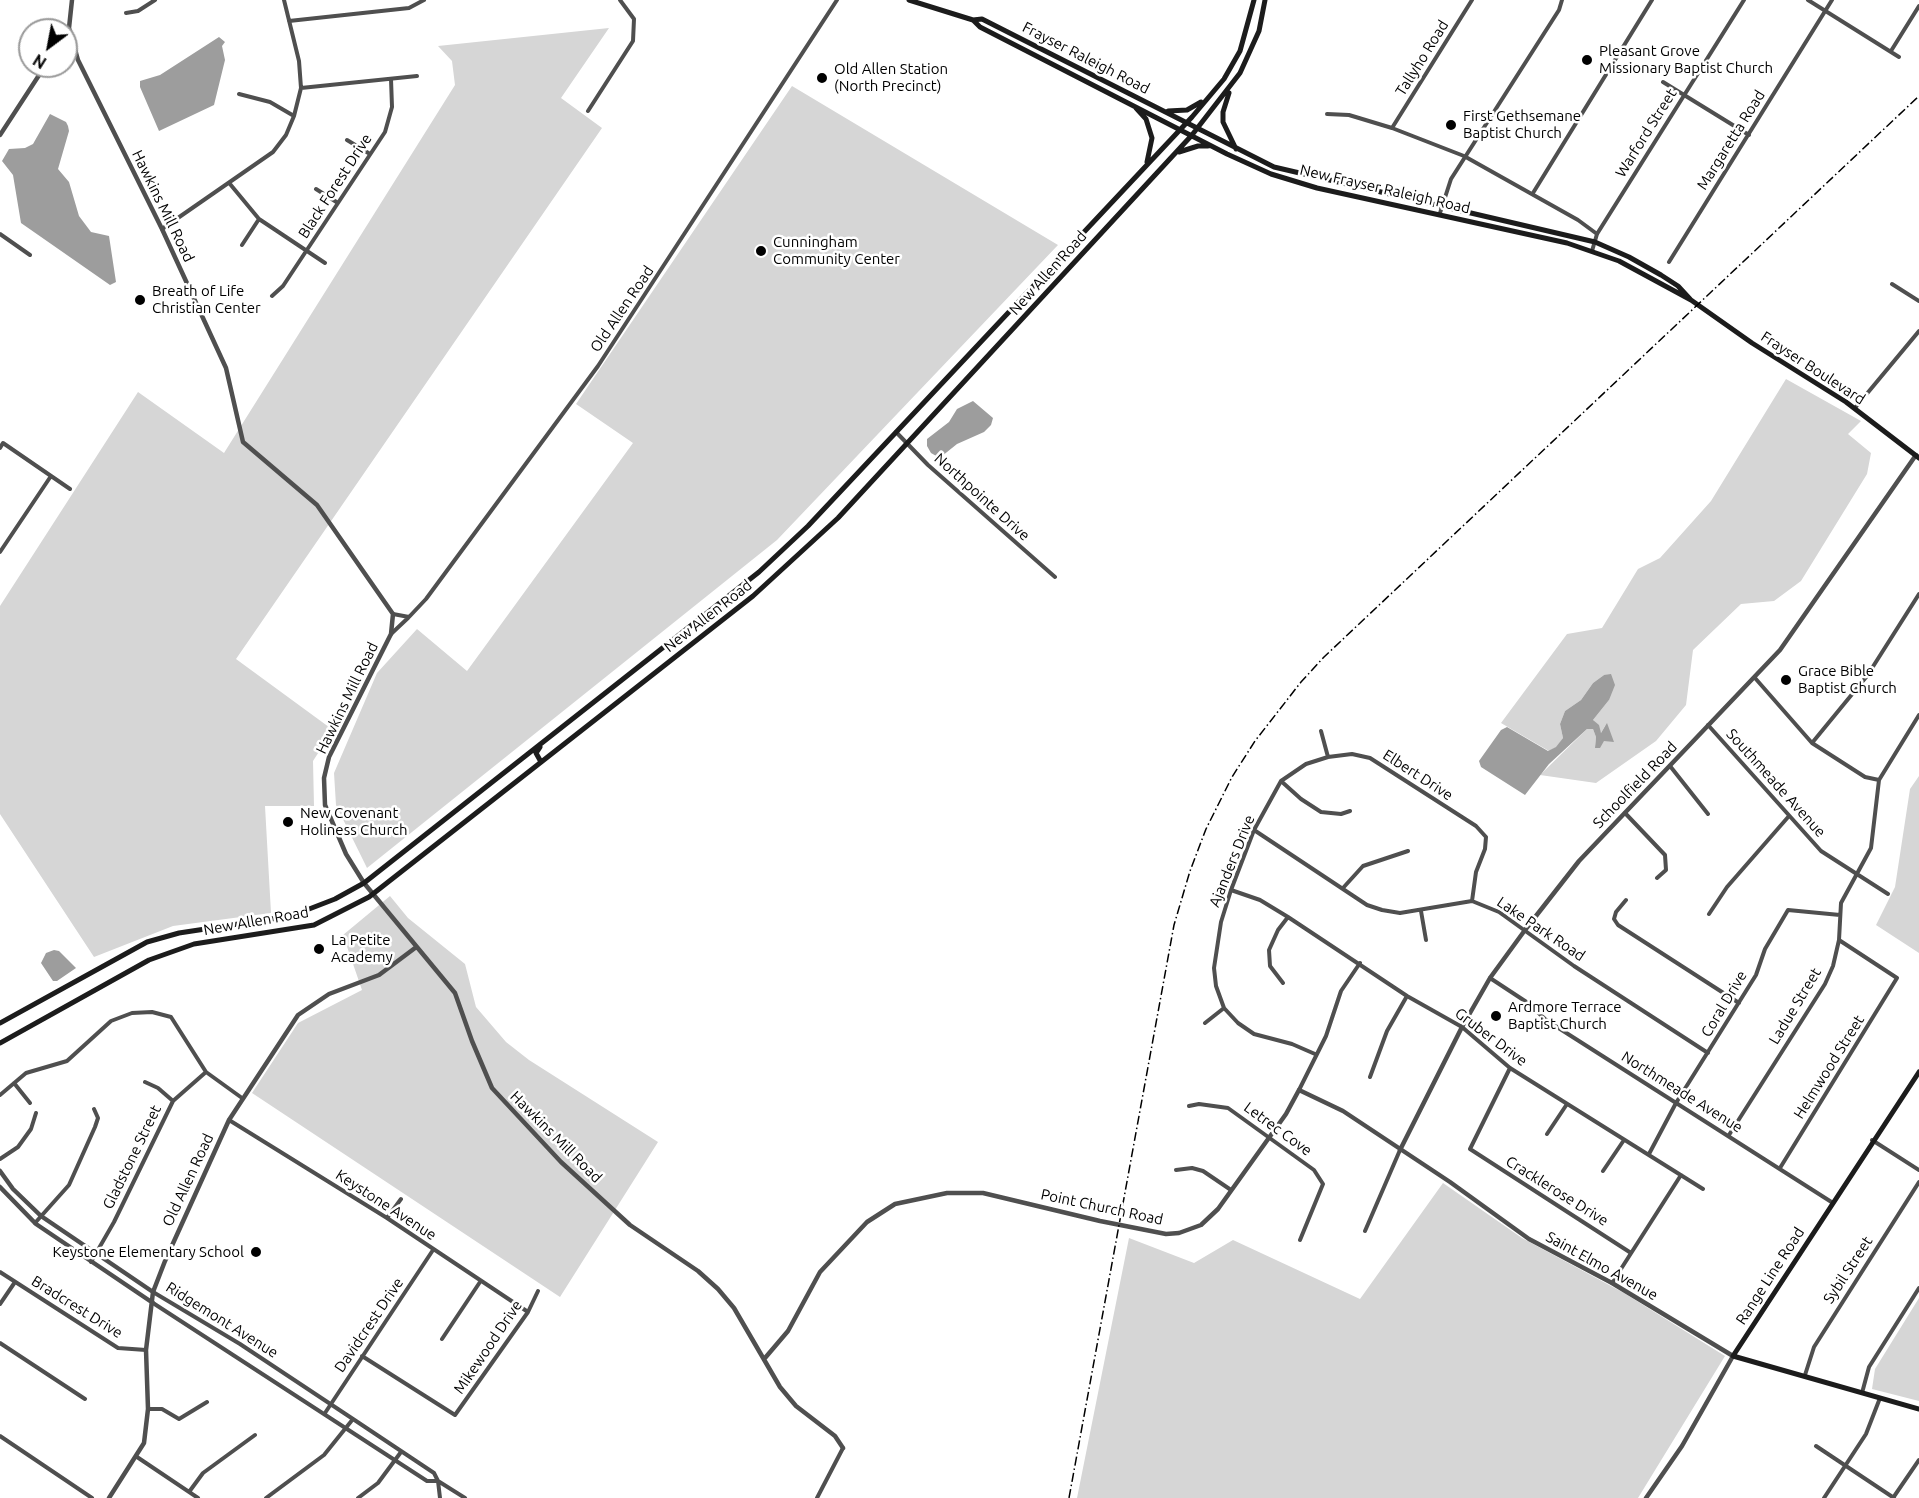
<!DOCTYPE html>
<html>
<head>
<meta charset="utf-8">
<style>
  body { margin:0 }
  #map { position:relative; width:1919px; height:1498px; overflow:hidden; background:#fff; font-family:Ubuntu,sans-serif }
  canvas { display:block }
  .north { position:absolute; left:18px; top:18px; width:60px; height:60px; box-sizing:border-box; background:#fff; border:2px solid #999; border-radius:50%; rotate:212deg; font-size:16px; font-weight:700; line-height:24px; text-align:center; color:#000 }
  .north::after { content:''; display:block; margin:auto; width:21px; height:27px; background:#000; clip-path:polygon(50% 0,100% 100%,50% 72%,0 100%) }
</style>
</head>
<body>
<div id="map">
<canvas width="1919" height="1498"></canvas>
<div class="north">N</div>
</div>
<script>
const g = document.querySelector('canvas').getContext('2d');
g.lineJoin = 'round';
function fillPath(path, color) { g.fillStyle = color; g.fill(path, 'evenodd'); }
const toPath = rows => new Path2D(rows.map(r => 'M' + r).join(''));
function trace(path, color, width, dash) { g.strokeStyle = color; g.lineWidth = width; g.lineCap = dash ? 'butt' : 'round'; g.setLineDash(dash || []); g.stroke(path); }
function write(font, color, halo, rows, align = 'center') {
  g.font = font + ' Ubuntu,sans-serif'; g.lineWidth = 5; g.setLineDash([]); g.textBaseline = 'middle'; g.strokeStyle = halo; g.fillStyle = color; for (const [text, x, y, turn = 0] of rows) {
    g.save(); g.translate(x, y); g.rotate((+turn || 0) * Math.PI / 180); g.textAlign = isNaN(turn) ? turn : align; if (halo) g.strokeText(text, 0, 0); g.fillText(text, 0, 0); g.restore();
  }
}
fillPath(toPath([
  [609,28,561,98,602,128,236,659,333,730,313,761,314,806,265,806,271,913,173,926,94,957,0,814,0,606,138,392,224,453,455,85,452,61,438,46],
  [792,86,1058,245,777,540,367,868,336,805,334,773,377,673,417,629,467,671,633,443,576,404],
  [1786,379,1861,421,1848,434,1871,453,1867,474,1801,581,1774,601,1741,604,1693,650,1686,705,1656,741,1596,783,1540,775,1587,729,1593,729,1596,737,1595,747,1606,724,1601,733,1593,720,1609,700,1604,675,1593,683,1581,700,1565,711,1560,724,1563,738,1557,747,1549,751,1501,723,1567,634,1602,628,1638,569,1660,558,1711,501],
  [1919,776,1919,953,1876,925,1895,887,1910,789],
  [390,896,408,918,465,964,476,1007,506,1042,529,1060,658,1142,560,1297,252,1093,298,1023,362,990,343,935],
  [1443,1183,1522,1238,1624,1293,1725,1356,1638,1498,1077,1498,1129,1238,1194,1263,1233,1240,1360,1299],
  [1919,1298,1919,1401,1872,1389,1875,1369]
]), '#d6d6d6');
fillPath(toPath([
  [219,37,225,42,222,46,225,60,214,105,159,131,140,87,140,81,160,75],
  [50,114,66,122,68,126,69,131,58,169,69,182,79,216,91,232,109,236,116,282,110,285,21,223,13,175,2,161,9,149,25,148,33,144],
  [973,401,993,418,991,425,984,432,957,444,942,456,938,457,931,453,927,446,927,439,949,422,957,409],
  [1611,674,1615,685,1609,700,1593,720,1599,725,1601,733,1607,723,1614,742,1604,741,1600,748,1595,748,1596,737,1593,729,1587,729,1549,764,1525,795,1481,767,1479,761,1501,730,1507,727,1548,751,1556,747,1563,738,1560,724,1565,711,1581,700,1593,683,1604,675],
  [54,950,59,951,76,968,57,981,53,981,41,963,46,953]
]), '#9d9d9d');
trace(toPath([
  [1808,0,1899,57],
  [126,13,138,11,155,0],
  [289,21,409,8,424,0],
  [1891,51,1919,6],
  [1663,82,1749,135],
  [301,88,417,76],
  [239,94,270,102,294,116],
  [588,111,633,41,634,19,620,0],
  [1327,114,1349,115,1392,128,1464,156,1578,220,1597,234],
  [1392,128,1472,0],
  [347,140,370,154],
  [230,184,259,219,325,263],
  [316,189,338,203],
  [1533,193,1652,0],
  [1440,213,1451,179,1559,10,1562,0],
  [162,229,273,152,286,135,294,116,301,88,299,61,284,0],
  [0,234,30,255],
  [242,245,259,219],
  [1592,251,1597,234,1744,0],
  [1669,262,1832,0],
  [1892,284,1919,301],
  [272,296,283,286,385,132,392,107,391,79],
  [1855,408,1919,331],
  [896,432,928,465,1055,577],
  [0,448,3,443,70,489],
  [0,552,51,476],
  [393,614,409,617,426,599,598,366,837,0],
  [391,634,408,618],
  [1755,678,1812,743,1865,777,1879,780],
  [1708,725,1821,851,1888,894],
  [1321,731,1328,757],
  [1812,743,1867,676,1919,594],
  [1670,766,1708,814],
  [1281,781,1301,799,1321,812,1341,814,1350,811],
  [1625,813,1665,855,1666,870,1657,878],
  [1254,830,1367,905,1382,910,1400,913,1472,901,1499,912,1574,966,1708,1053],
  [1343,888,1363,866,1408,851],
  [1231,890,1260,900,1288,917,1407,996,1462,1027,1510,1068,1703,1189],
  [1626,900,1616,912,1614,919,1618,925,1739,1003],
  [1421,911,1426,940],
  [1709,914,1727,887,1789,816],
  [1490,978,1528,1003,1546,1020,1833,1203],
  [1283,983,1270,966,1269,950,1278,930,1288,917],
  [1205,1023,1224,1008],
  [1315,1054,1292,1044,1254,1034,1238,1023,1224,1008,1216,986,1214,968,1221,922,1231,890,1254,830,1281,781,1306,764,1328,757,1352,754,1370,758,1476,826,1486,837,1485,849,1476,872,1472,901],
  [1510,1068,1470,1149,1631,1253],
  [1370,1077,1387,1031,1407,996],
  [145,1082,158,1088,173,1101],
  [14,1083,30,1103],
  [1299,1090,1326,1036,1341,991,1360,963],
  [0,1095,26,1073,67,1061,111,1021,132,1013,152,1012,171,1017,206,1072,242,1098],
  [1189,1106,1199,1104,1228,1108,1314,1170,1323,1184,1300,1240],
  [229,1120,387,1218,528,1312],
  [1547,1134,1567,1104],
  [1729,1135,1825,984,1833,966,1839,940,1841,903,1871,848,1879,780,1919,715],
  [1872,1140,1919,1170],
  [1649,1154,1676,1103,1756,975,1765,949,1788,910,1840,915],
  [0,1159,18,1147,31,1129,36,1113],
  [1780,1168,1897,978,1839,940],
  [1176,1170,1192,1168,1203,1171,1231,1190],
  [1603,1171,1624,1140],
  [387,1218,401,1199],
  [35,1223,69,1185,95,1127,98,1118,94,1109],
  [1365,1231,1400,1150],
  [91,1262,114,1222,173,1101,206,1072],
  [0,1272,118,1348,146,1350],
  [1612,1283,1681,1175],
  [153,1303,427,1481,438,1481,434,1473,353,1419,240,1344,153,1292],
  [0,1304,15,1282],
  [442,1339,480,1282],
  [0,1343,85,1399],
  [362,1356,455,1415,528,1312,538,1291],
  [1805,1375,1814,1347,1919,1182],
  [1862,1393,1869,1367,1919,1288],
  [148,1409,162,1409,179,1419,207,1402],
  [325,1413,433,1250],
  [0,1436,92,1498],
  [1816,1446,1894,1498],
  [137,1457,198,1498],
  [438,1481,465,1498],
  [438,1481,440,1498],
  [189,1492,203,1473,255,1435],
  [266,1498,324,1455,353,1419],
  [358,1498,378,1483,401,1452],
  [817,1498,843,1448],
  [1824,1498,1866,1434,1880,1398],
  [1893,1498,1919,1460]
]), '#4f4f4f', 4);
trace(toPath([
  [72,0,69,28,78,60,162,229,226,368,243,442,317,505,393,614,391,634,329,757,324,778,325,805,346,854,364,883,455,993,472,1041,492,1088,561,1162,630,1225,698,1271,718,1289,734,1308,780,1387,796,1406,835,1436,843,1448],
  [0,135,45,66],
  [1400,1150,1462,1027,1490,978,1525,930,1579,861,1780,650,1916,455],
  [0,1171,13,1189,41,1216,153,1292],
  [0,1187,36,1224,153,1303],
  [765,1358,788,1331,820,1272,867,1222,895,1204,947,1193,983,1193,1100,1221,1166,1234,1179,1233,1201,1225,1218,1209,1286,1114,1299,1090,1343,1111,1450,1182,1529,1239,1612,1283,1733,1356,1682,1446,1646,1498],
  [109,1498,144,1443,148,1409,146,1350,153,1292,165,1261,229,1120,298,1015,329,994,379,975,415,948]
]), '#4f4f4f', 4.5);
trace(toPath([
  [909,0,973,20,980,27,1227,154,1271,174,1317,188,1567,243,1619,261,1691,300,1752,343,1846,402,1919,458],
  [973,20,982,19,1274,167,1595,242,1629,257,1661,275,1678,286,1690,299],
  [1229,93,1223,112,1223,122,1236,149],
  [1136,108,1146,119,1152,138,1147,162],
  [1168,111,1187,110,1201,102],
  [1179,152,1198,146,1208,146],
  [540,747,536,753,541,762],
  [0,1023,147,942,179,933,291,916,335,899,364,883,759,572,808,526,1192,117,1224,79,1240,51,1254,0],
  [0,1043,149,960,194,944,314,925,369,897,753,596,838,518,1192,135,1240,73,1259,31,1265,0],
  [1919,1072,1733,1356,1919,1409]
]), '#1c1c1c', 5);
trace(toPath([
  [1069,1498,1174,925,1190,871,1206,829,1232,777,1255,741,1301,682,1324,657,1919,96]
]), '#000', 1.5, [9, 3, 1.5, 3]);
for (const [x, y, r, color] of [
  [1587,60,6,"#000"],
  [822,78,6,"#000"],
  [1451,125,6,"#000"],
  [761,251,6,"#000"],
  [140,300,6,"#000"],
  [1786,680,6,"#000"],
  [288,822,6,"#000"],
  [319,949,6,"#000"],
  [1496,1016,6,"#000"],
  [256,1252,6,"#000"]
]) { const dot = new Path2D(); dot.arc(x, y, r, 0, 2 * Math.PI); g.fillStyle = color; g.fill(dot); trace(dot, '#fff', 2); }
write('15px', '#000', '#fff', [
  ["Pleasant Grove",1599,51],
  ["Missionary Baptist Church",1599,68],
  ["Old Allen Station",834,69],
  ["(North Precinct)",834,86],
  ["First Gethsemane",1463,116],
  ["Baptist Church",1463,133],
  ["Cunningham",773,242],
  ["Community Center",773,259],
  ["Breath of Life",152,291],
  ["Christian Center",152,308],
  ["Grace Bible",1798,671],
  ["Baptist Church",1798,688],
  ["New Covenant",300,813],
  ["Holiness Church",300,830],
  ["La Petite",331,940],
  ["Academy",331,957],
  ["Ardmore Terrace",1508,1007],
  ["Baptist Church",1508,1024],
  ["Keystone Elementary School",244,1252,"right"]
], 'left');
write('15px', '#000', '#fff', [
  ["Frayser Raleigh Road",1086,58,27],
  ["Tallyho Road",1422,58,-58],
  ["Warford Street",1646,133,-58],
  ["Margaretta Road",1731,140,-58],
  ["Black Forest Drive",335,186,-57],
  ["New Frayser Raleigh Road",1385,189,13],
  ["Hawkins Mill Road",163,206,64],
  ["New Allen Road",1048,273,-48],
  ["Old Allen Road",622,309,-56],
  ["Frayser Boulevard",1813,368,33],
  ["Northpointe Drive",982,497,42],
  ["New Allen Road",708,616,-38],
  ["Hawkins Mill Road",347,698,-64],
  ["Elbert Drive",1418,775,33],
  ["Southmeade Avenue",1776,783,48],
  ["Schoolfield Road",1635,785,-46],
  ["Ajanders Drive",1232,861,-68],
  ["New Allen Road",256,921,-10],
  ["Lake Park Road",1541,929,34],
  ["Coral Drive",1724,1004,-59],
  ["Ladue Street",1795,1006,-59],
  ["Gruber Drive",1491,1037,37],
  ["Helmwood Street",1829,1067,-58],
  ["Northmeade Avenue",1682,1092,32],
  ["Letrec Cove",1278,1129,36],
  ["Hawkins Mill Road",556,1137,45],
  ["Gladstone Street",132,1157,-64],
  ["Old Allen Road",188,1180,-65],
  ["Cracklerose Drive",1557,1191,32],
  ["Keystone Avenue",386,1205,33],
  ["Point Church Road",1102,1207,12],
  ["Saint Elmo Avenue",1602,1266,29],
  ["Sybil Street",1848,1270,-57],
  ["Range Line Road",1770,1276,-57],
  ["Bradcrest Drive",77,1307,32],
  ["Ridgemont Avenue",222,1320,32],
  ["Davidcrest Drive",369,1325,-56],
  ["Mikewood Drive",488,1347,-56]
]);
</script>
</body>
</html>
